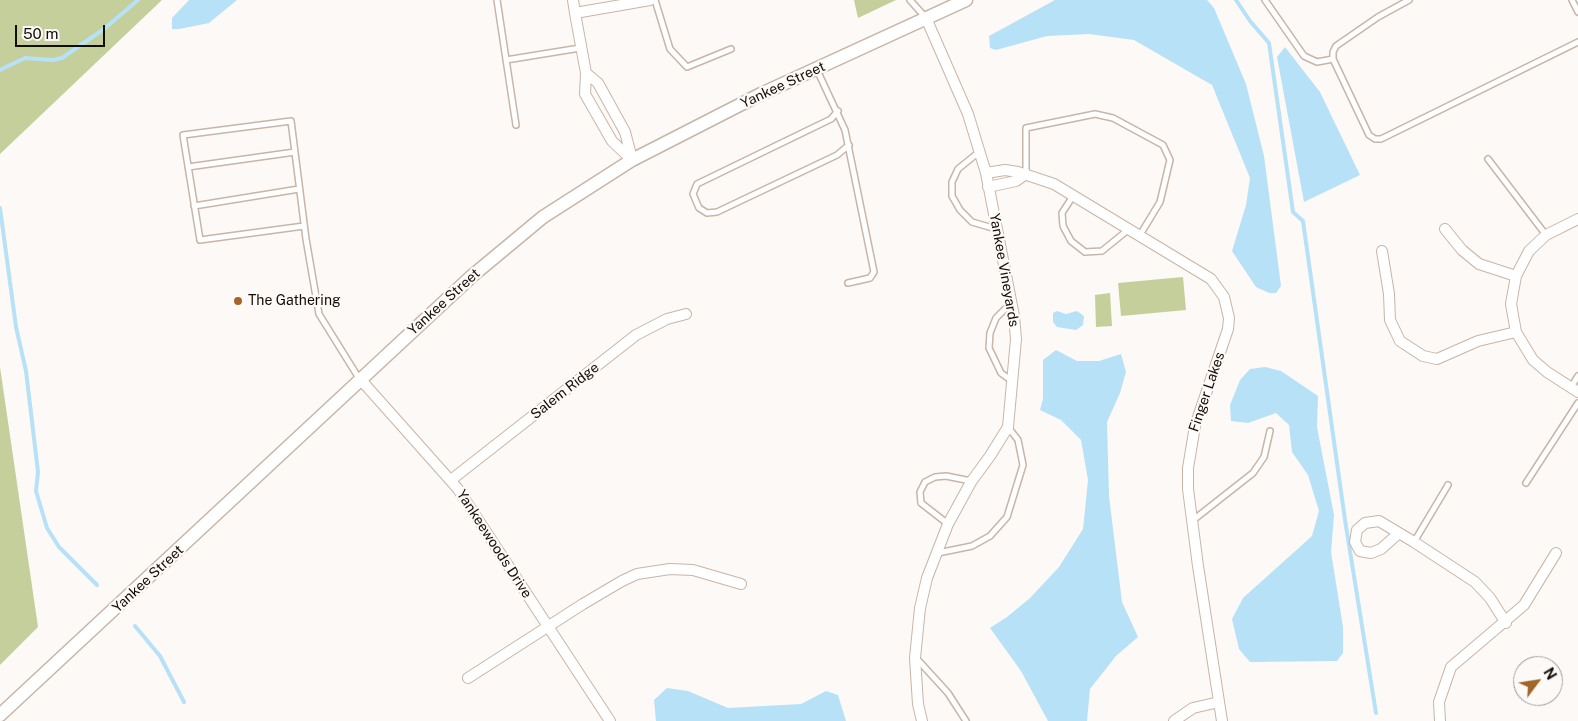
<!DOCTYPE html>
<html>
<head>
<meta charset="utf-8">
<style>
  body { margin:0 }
  #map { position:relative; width:1578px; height:721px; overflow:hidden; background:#fdf9f6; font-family:"Public Sans",sans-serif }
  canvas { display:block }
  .north { position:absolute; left:1513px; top:656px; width:50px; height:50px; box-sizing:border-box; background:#fdf9f6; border:1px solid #9f9b97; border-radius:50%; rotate:59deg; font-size:14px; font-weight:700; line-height:20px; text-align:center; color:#130d08 }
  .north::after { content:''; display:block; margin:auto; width:18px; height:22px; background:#a36629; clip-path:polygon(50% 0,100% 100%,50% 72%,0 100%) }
  .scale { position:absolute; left:15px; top:25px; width:90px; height:22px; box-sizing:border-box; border:2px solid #130d08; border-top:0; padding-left:6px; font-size:15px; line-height:18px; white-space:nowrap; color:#130d08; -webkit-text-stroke:4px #fdf9f6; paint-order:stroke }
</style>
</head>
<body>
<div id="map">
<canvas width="1578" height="721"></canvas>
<div class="north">N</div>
<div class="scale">50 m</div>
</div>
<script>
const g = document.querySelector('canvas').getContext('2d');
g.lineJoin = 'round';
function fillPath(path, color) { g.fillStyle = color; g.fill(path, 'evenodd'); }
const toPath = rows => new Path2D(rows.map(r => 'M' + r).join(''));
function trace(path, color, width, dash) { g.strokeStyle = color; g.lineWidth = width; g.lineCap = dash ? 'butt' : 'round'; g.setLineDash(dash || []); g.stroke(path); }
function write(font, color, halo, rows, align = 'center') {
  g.font = font + ' "Public Sans",sans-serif'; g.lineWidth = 4.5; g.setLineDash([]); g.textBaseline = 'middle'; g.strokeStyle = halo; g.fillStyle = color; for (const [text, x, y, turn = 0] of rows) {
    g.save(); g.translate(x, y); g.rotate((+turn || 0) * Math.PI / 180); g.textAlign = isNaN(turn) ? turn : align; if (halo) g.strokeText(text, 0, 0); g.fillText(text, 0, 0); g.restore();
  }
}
fillPath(toPath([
  [0,0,162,0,0,154],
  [854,0,896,0,858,18],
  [1183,277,1186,310,1121,316,1118,283],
  [1110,293,1112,326,1096,327,1095,295],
  [0,367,38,627,0,665]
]), '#c4cf9b');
fillPath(toPath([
  [189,0,237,0,209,23,179,29,172,29,172,18],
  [1055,0,1207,0,1214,8,1246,84,1264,156,1281,286,1276,293,1269,293,1256,287,1232,251,1246,205,1250,178,1212,85,1134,40,1089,34,1047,36,996,50,990,48,989,36],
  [1285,47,1320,92,1360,175,1304,202,1277,57],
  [1057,311,1066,314,1077,311,1084,316,1083,325,1076,330,1057,327,1053,322,1053,313],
  [1056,350,1077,361,1099,361,1121,354,1126,372,1120,393,1107,422,1109,496,1122,602,1138,637,1116,656,1090,689,1087,721,1048,721,1021,671,990,628,1007,617,1030,598,1059,567,1083,529,1088,480,1081,440,1061,420,1040,410,1043,399,1043,360],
  [1265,367,1281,371,1318,396,1317,427,1334,515,1331,552,1343,627,1343,653,1337,661,1250,662,1239,649,1232,619,1243,598,1312,536,1319,511,1308,475,1292,452,1289,425,1276,413,1248,423,1231,421,1230,405,1240,380,1250,369],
  [667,688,688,691,728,708,801,704,826,691,838,695,846,721,656,721,654,700]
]), '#b7e1f7');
trace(toPath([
  [1236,0,1250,21,1269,43,1293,212,1303,221,1345,520,1376,713],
  [0,70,25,58,53,60,62,58,104,29,138,0],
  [0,208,16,327,26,371,38,472,36,491,47,528,59,547,97,585],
  [135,626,160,656,184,702]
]), '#b7e1f7', 4);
const service = toPath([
  [497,0,516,125],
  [655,0,670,49,687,67,731,49],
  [910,0,926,18],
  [1265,0,1304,56,1317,62,1333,59],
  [1409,0,1378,17,1336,46,1333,52,1333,59,1369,135,1375,139,1381,139,1578,42],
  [1572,0,1578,12],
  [506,60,580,48],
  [817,70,845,130,874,272,870,278,848,283],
  [838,111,831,119,697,184,693,194,699,208,707,213,717,212,837,155,849,145],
  [979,152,958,169,952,182,952,196,960,210,972,222,996,229],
  [1488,159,1546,235],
  [188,167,295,152],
  [1026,174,1026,128,1095,114,1113,118,1163,145,1170,160,1160,202,1140,235],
  [1073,196,1062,213,1063,226,1071,241,1085,252,1102,251,1129,229],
  [194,206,299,189],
  [304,226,200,240,183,135,291,121,306,239,319,314,360,380],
  [1011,303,996,318,990,333,989,348,1001,373,1012,381],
  [1571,387,1578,376],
  [1526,483,1578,403],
  [1192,521,1253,473,1264,457,1270,431],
  [948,524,921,503,920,492,925,482,935,477,946,476,971,481],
  [1414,542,1448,485],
  [938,553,972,546,990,536,1007,517,1023,465,1018,440,1008,427],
  [917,659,948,693,966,721]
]);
const minor = toPath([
  [573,0,575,13,650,0],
  [575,13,586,73,585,94,612,141,632,160],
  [586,73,598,83,625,132,632,159],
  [986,173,1005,170,1018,172,1054,184,1211,279,1224,297,1229,318,1228,329,1195,426,1188,468,1188,489,1198,566,1222,721],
  [988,187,1016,181,1026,174],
  [1578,219,1546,235,1529,251,1516,276,1511,304,1516,332,1533,360,1547,372,1578,392],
  [1445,229,1462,250,1479,264,1516,276],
  [1382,251,1389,294,1390,320,1400,341,1423,356,1437,359,1478,341,1516,332],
  [361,380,458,489,610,721],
  [451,480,636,335,667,319,686,314],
  [1399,533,1381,549,1371,553,1360,551,1355,542,1357,530,1365,523,1379,521,1414,542,1475,582,1490,598,1506,623],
  [468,678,583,604,622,581,637,574,670,569,693,570,741,584],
  [922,721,918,704,915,658,920,608,927,578,948,524,971,482,990,456,1008,427,1016,339,1014,316,986,173,968,114,926,18],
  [1174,721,1193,708,1219,702],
  [1440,721,1439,702,1451,667,1524,605,1556,553]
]);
const tertiary = toPath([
  [0,715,472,276,543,217,632,160,761,94,966,0]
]);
trace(service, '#c8b5a7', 8);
trace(minor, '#c8b5a7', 12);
trace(tertiary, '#c8b5a7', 15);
trace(service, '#fff', 5);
trace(minor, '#fff', 10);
trace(tertiary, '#fff', 12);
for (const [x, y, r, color] of [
  [238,301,5,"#a36629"]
]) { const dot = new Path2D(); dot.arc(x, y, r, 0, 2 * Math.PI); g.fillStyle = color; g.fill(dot); trace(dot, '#fdf9f6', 2); }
write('14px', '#130d08', '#fdf9f6', [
  ["Yankee Street",783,85,-25],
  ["Yankee Vineyards",1004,270,80],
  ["Yankee Street",444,302,-42],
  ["Salem Ridge",565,391,-38],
  ["Finger Lakes",1207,392,-71],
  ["Yankeewoods Drive",494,544,57],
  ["Yankee Street",148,579,-43]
]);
write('14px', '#130d08', '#fdf9f6', [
  ["The Gathering",248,301]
], 'left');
</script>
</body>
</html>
